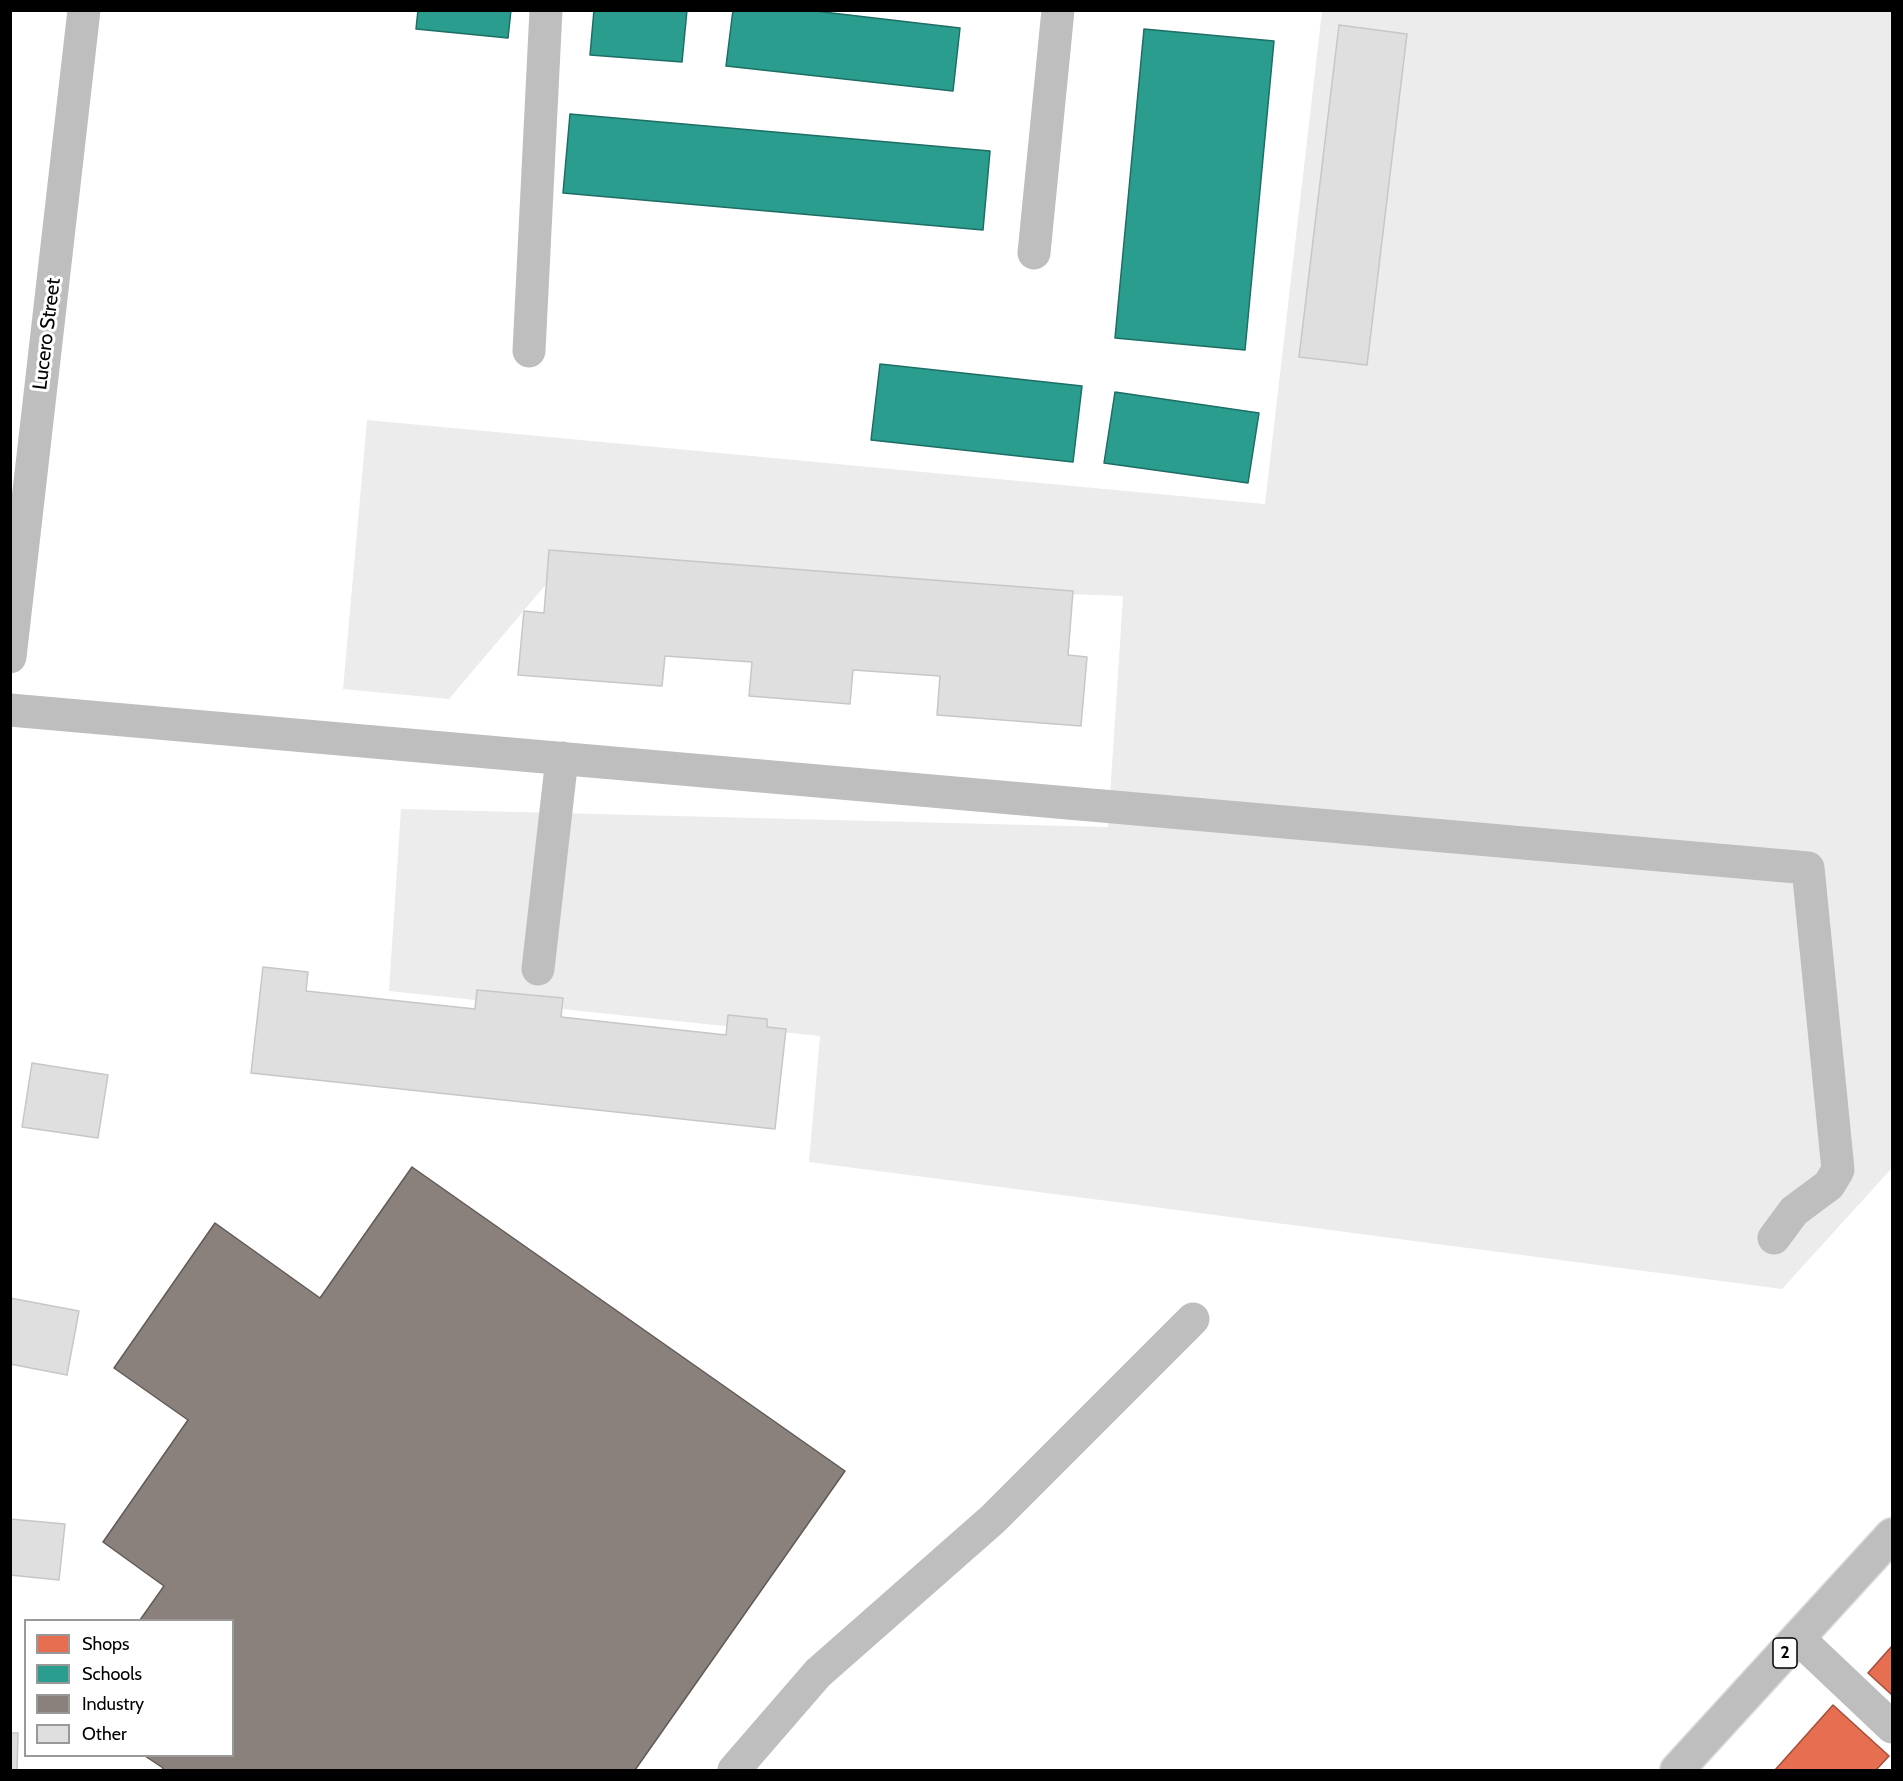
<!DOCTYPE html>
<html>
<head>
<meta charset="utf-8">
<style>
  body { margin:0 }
  #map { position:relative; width:1903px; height:1781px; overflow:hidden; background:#fff; font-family:Cabin,sans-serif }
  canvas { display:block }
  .frame { position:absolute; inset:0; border:12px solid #000; pointer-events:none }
  .legend { position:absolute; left:24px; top:1619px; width:210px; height:138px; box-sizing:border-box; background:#fff; border:2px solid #999; margin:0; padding:8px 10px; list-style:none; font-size:18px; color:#000 }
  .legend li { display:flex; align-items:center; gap:12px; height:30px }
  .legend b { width:30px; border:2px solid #999 }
</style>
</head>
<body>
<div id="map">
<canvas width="1903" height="1781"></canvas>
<div class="frame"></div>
<ul class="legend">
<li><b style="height:16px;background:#e76f51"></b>Shops</li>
<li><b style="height:16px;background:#2a9d8f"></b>Schools</li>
<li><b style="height:16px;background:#8a817c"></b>Industry</li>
<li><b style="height:16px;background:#dfdfdf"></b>Other</li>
</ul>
</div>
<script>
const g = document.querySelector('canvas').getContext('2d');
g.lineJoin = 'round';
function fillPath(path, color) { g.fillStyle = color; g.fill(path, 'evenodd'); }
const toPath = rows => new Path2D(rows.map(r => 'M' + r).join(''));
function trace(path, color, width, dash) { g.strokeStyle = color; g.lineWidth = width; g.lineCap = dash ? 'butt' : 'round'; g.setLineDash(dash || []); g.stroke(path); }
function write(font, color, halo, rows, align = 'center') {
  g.font = font + ' Cabin,sans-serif'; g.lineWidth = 6; g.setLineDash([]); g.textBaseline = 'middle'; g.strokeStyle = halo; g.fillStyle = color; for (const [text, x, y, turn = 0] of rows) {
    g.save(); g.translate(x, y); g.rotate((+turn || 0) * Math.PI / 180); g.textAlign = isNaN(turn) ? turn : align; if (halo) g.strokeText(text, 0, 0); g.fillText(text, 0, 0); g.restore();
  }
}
fillPath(toPath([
  [1322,11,1892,11,1892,1168,1782,1289,809,1162,820,1036,389,991,401,809,1108,827,1123,596,553,576,449,699,343,689,367,420,1265,504]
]), '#ececec');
const shops = toPath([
  [1892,1646,1892,1695,1868,1673,1892,1646],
  [1833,1705,1889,1756,1876,1770,1775,1770,1833,1705]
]);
fillPath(shops, '#e76f51');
trace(shops, '#a24e39', 1.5);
const schools = toPath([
  [418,10,511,10,508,38,416,29,418,10],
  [594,10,687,10,682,62,590,55,594,10],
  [733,10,806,10,960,28,953,91,726,66,733,10],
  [1144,29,1274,41,1245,350,1115,338,1144,29],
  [570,114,990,151,983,230,563,193,570,114],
  [880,364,1082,386,1073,462,871,440,880,364],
  [1115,392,1259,413,1248,483,1104,463,1115,392]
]);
fillPath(schools, '#2a9d8f');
trace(schools, '#1d6e64', 1.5);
const industry = toPath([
  [412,1167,845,1471,635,1770,162,1770,163,1768,145,1756,232,1756,232,1620,140,1620,164,1586,103,1542,188,1420,114,1368,215,1223,320,1298,412,1167]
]);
fillPath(industry, '#8a817c');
trace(industry, '#615a57', 1.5);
const building = toPath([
  [1339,25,1407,34,1367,365,1299,357,1339,25],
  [549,550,1073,591,1068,655,1087,657,1081,726,937,715,940,676,853,670,850,704,749,696,752,662,665,656,662,686,518,675,524,611,544,613,549,550],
  [263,967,308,972,306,991,475,1009,477,990,563,998,561,1017,726,1035,728,1015,767,1019,767,1027,786,1029,775,1129,251,1073,263,967],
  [32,1063,108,1075,98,1138,22,1127,32,1063],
  [10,1298,79,1311,67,1375,10,1364,10,1298],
  [10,1519,65,1524,59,1580,10,1575,10,1519],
  [10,1733,18,1733,17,1770,10,1770,10,1733]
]);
fillPath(building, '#dfdfdf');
trace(building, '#c7c7c7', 1.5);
const highway = toPath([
  [1677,1770,1892,1535]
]);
trace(highway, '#dbdbdb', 36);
trace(toPath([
  [1034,253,1058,10],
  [529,351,546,10],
  [10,657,84,10],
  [10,710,1808,868,1838,1170,1829,1185,1794,1211,1774,1238],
  [538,969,562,758],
  [1798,1638,1892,1727],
  [734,1770,818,1673,993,1519,1193,1319]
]), '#bebebe', 33);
trace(highway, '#bebebe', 33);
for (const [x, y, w] of [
  [1785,1653,24]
]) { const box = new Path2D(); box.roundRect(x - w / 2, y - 15, w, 30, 4.5); g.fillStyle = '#fff'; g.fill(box); trace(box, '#000', 1.5); }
write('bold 18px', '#000', null, [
  ["2",1785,1653]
]);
write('20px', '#000', '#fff', [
  ["Lucero Street",47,334,-83]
]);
</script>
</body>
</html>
